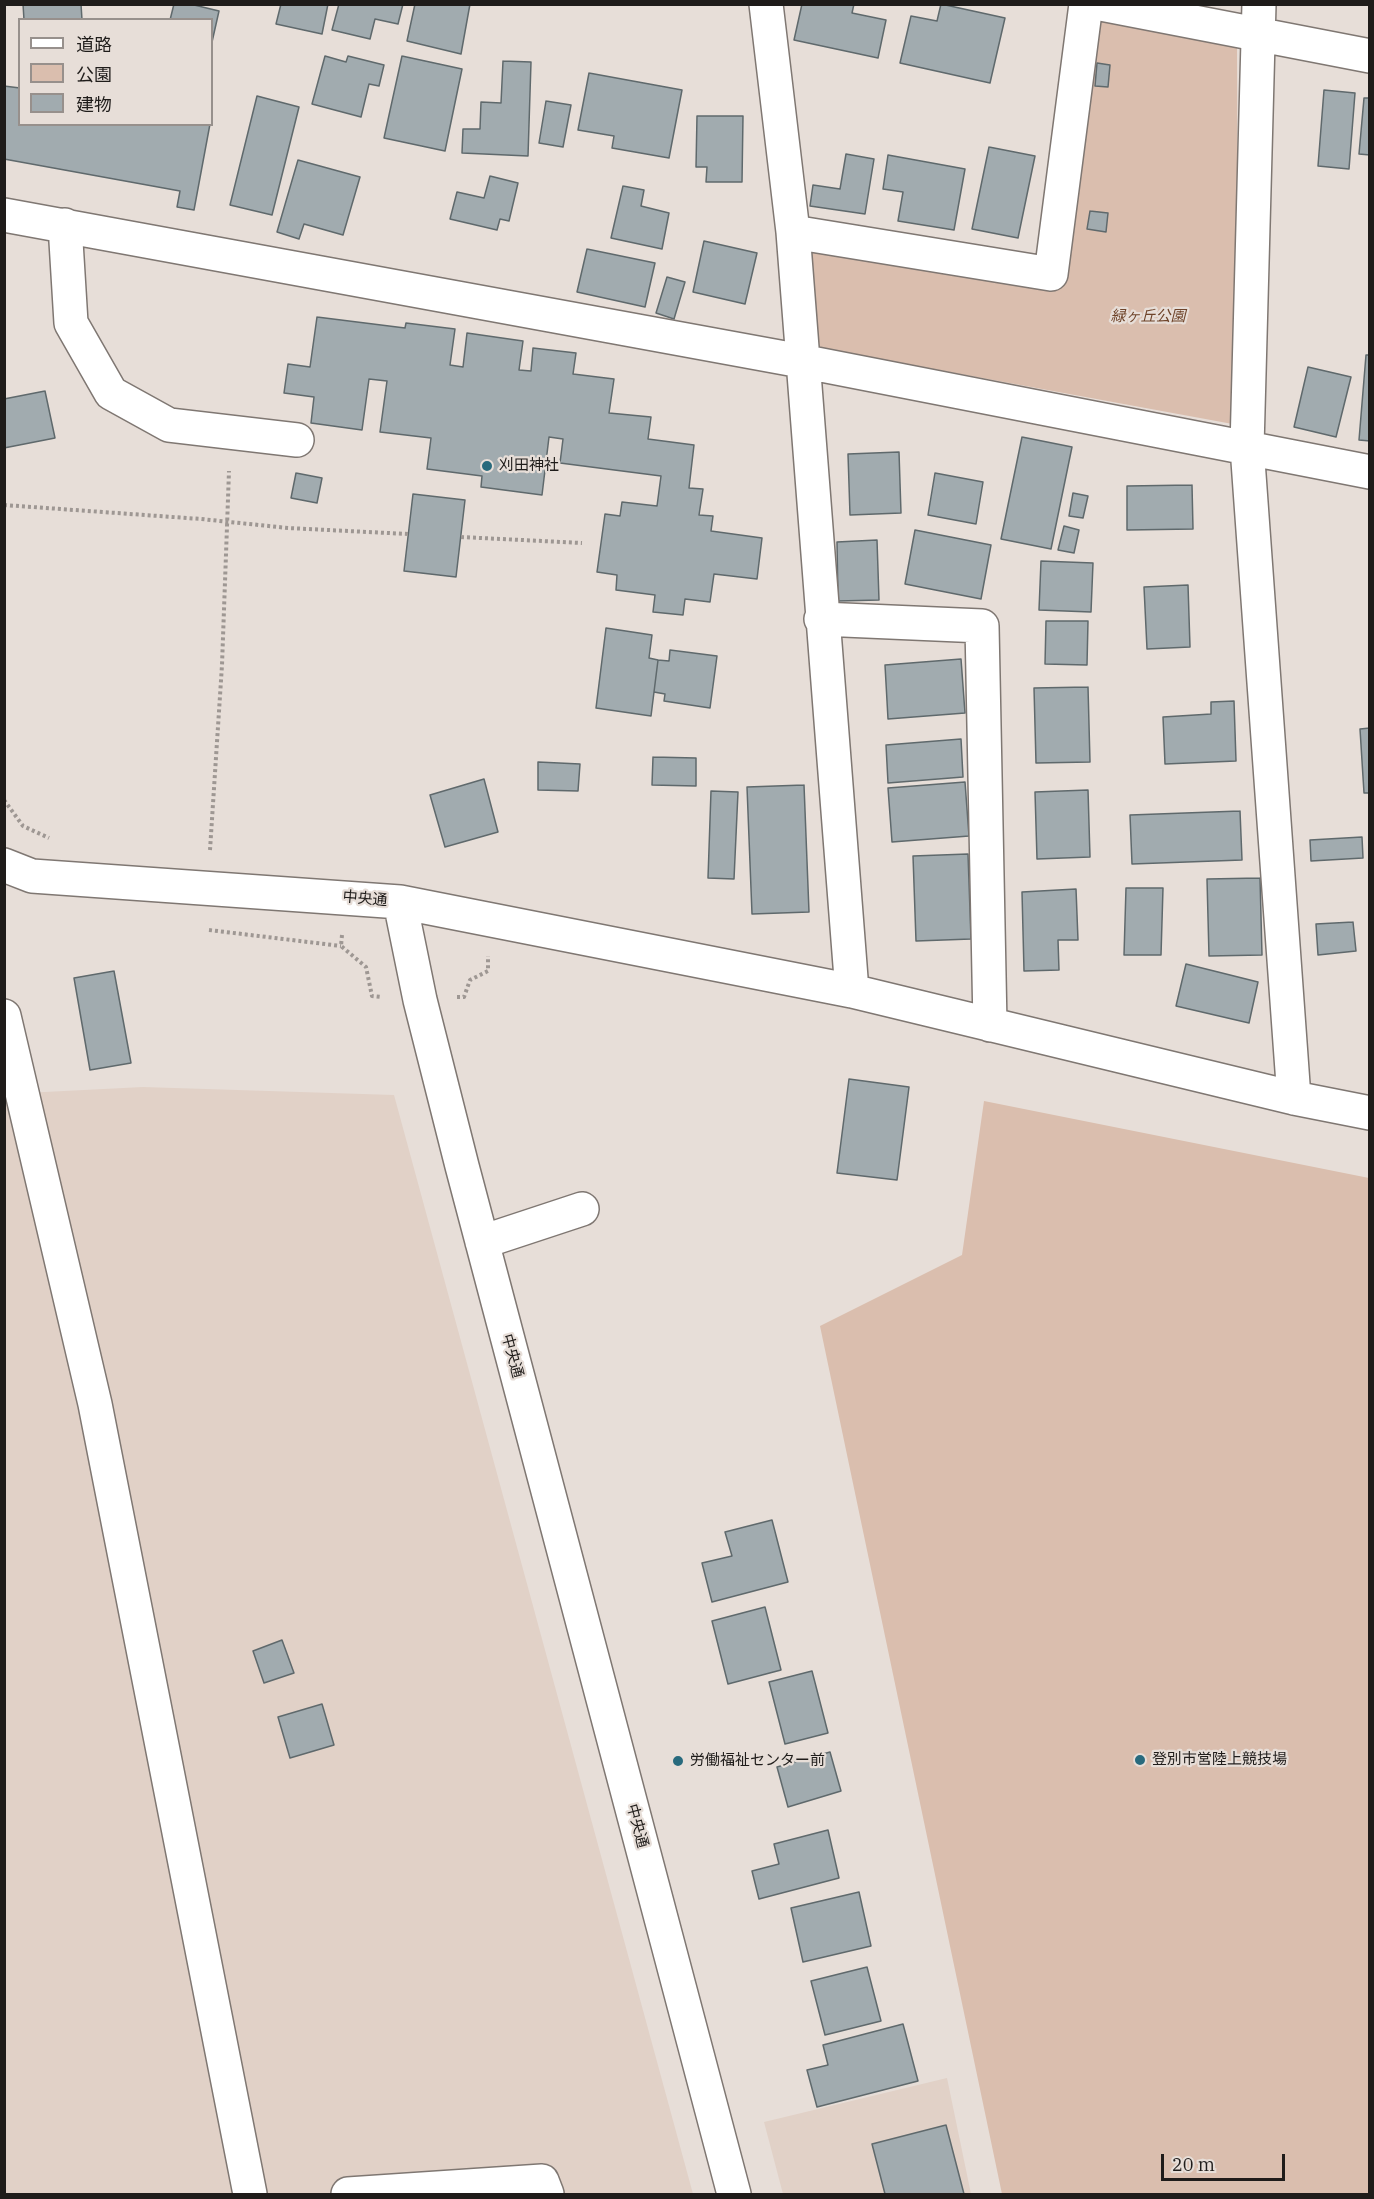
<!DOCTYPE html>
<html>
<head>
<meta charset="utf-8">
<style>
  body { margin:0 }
  #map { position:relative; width:1374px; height:2199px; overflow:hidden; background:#e7ded8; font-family:"IBM Plex Serif","Noto Sans JP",serif }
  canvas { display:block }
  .frame { position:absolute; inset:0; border:6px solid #1f1c1a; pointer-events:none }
  .legend { position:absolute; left:18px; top:18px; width:195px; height:108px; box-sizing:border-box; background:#e7ded8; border:2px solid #97908c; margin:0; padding:8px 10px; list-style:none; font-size:18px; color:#1f1c1a }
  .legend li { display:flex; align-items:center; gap:12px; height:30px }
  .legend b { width:30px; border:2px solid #97908c }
  .scale { position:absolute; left:1161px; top:2154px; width:124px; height:27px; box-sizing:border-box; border:3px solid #1f1c1a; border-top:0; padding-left:8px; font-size:18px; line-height:21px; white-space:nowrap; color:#1f1c1a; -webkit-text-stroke:4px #e7ded8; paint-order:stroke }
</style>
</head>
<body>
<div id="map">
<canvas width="1374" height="2199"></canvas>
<div class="frame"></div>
<ul class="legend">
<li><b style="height:8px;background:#fff"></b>道路</li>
<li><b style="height:16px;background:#dabeae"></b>公園</li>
<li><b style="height:16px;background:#a1abaf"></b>建物</li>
</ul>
<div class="scale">20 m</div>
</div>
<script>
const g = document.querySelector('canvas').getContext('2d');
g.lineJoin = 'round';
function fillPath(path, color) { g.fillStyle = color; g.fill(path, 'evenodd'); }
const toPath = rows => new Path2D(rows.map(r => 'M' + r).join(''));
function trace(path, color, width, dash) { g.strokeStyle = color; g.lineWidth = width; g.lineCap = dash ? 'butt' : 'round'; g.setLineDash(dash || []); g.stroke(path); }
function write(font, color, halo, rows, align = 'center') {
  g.font = font + ' "IBM Plex Serif","Noto Sans JP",serif'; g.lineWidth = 4.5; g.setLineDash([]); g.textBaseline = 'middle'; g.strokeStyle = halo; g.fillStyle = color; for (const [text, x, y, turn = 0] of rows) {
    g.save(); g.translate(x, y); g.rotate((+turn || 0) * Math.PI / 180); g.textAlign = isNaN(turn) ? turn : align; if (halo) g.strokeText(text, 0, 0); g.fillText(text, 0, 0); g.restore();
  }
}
fillPath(toPath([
  [143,1087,394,1095,693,2194,5,2194,5,1094],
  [947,2078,971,2194,783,2194,764,2122]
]), '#e1d1c7');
fillPath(toPath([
  [1093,18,1237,44,1238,425,819,348,808,239,1063,284],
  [984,1101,1369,1178,1369,2194,1002,2194,820,1326,962,1255]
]), '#dabeae');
const building = toPath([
  [23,4,81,4,82,20,24,20,23,4],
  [174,4,190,4,219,11,212,42,212,20,170,20,174,4],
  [281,4,328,4,322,34,276,24,281,4],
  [339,4,403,4,398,24,375,19,370,39,332,30,339,4],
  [415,4,470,4,461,54,407,41,415,4],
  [802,4,854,4,852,13,886,20,878,58,794,40,802,4],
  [941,4,1005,18,990,83,900,63,911,16,937,21,941,4],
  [325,56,346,62,348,56,384,65,379,86,369,84,361,117,312,104,325,56],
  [402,56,462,69,445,151,384,138,402,56],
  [503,61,531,62,528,156,462,153,463,129,480,129,481,102,501,103,503,61],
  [1097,63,1110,65,1108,87,1095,86,1097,63],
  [589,73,682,90,669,158,612,148,614,136,578,130,589,73],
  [4,86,20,88,20,124,210,124,194,210,177,207,180,191,4,159,4,86],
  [1324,90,1355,93,1349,169,1318,166,1324,90],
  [257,96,299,107,272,215,230,205,257,96],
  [1364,98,1370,98,1370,155,1359,154,1364,98],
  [546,101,571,105,563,147,539,143,546,101],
  [697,116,743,116,742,182,706,182,707,167,696,167,697,116],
  [989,147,1035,156,1018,238,972,229,989,147],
  [846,154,874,159,865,214,810,206,813,185,840,189,846,154],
  [888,155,965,169,954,230,898,221,903,192,883,189,888,155],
  [298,160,360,177,343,235,304,224,299,239,277,232,298,160],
  [490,176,518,183,509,221,500,219,497,230,450,219,457,192,484,198,490,176],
  [623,186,644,190,641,206,669,213,662,249,611,238,623,186],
  [1090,211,1108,213,1106,232,1087,229,1090,211],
  [704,241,757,253,745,304,693,292,704,241],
  [587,249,655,263,645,307,577,292,587,249],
  [667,277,685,282,674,319,656,313,667,277],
  [317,317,405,328,406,323,455,329,450,365,463,367,467,333,523,341,519,370,531,371,533,348,576,353,573,374,614,379,609,413,651,417,648,439,694,445,689,488,703,489,699,515,713,516,711,531,762,538,757,579,714,574,710,602,685,599,683,615,653,612,655,595,616,590,617,575,597,572,605,514,620,516,622,502,657,506,661,476,560,463,563,439,549,437,542,495,481,487,482,476,427,469,431,438,380,432,387,381,369,379,362,430,311,423,314,397,284,393,288,364,310,367,317,317],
  [1366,355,1370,355,1370,441,1359,440,1366,355],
  [1308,367,1351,377,1336,437,1294,427,1308,367],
  [45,391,55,438,4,448,4,399,45,391],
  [1022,437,1072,447,1051,549,1001,539,1022,437],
  [899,452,901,513,850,515,848,454,899,452],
  [296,473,322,478,317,503,291,498,296,473],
  [935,473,983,482,976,524,928,515,935,473],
  [1192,485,1193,529,1127,530,1127,486,1192,485],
  [1073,493,1088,496,1083,518,1069,516,1073,493],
  [413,494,465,500,456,577,404,571,413,494],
  [1064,526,1079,530,1074,553,1058,550,1064,526],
  [915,530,991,545,981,599,905,584,915,530],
  [877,540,879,600,838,601,837,542,877,540],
  [1041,561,1093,563,1091,612,1039,610,1041,561],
  [1188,585,1190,647,1147,649,1144,587,1188,585],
  [1046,621,1088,621,1087,665,1045,664,1046,621],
  [606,628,652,635,649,658,658,660,651,716,596,708,606,628],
  [670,650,717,656,710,708,664,701,665,694,654,692,658,660,669,661,670,650],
  [961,659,965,713,888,719,885,665,961,659],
  [1088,687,1090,762,1036,763,1034,688,1088,687],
  [1234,701,1236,761,1165,764,1163,717,1211,714,1211,702,1234,701],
  [1370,728,1370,793,1364,793,1360,729,1370,728],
  [961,739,963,777,888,783,886,745,961,739],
  [653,757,696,758,696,786,652,785,653,757],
  [538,762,580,764,578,791,538,790,538,762],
  [484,779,498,832,445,847,430,795,484,779],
  [965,782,969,836,892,842,888,788,965,782],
  [804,785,809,912,752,914,747,787,804,785],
  [1088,790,1090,857,1037,859,1035,792,1088,790],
  [711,791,738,792,734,879,708,878,711,791],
  [1240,811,1242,860,1132,864,1130,815,1240,811],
  [1362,837,1363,858,1311,861,1310,840,1362,837],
  [968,854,971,939,916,941,913,856,968,854],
  [1260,878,1262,955,1209,956,1207,879,1260,878],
  [1126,888,1163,888,1161,955,1124,955,1126,888],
  [1076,889,1078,940,1058,940,1059,970,1024,971,1022,892,1076,889],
  [1353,922,1356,951,1318,955,1316,924,1353,922],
  [1186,964,1258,982,1249,1023,1176,1006,1186,964],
  [114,971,131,1063,90,1070,74,978,114,971],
  [849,1079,909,1087,897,1180,837,1173,849,1079],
  [772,1520,788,1582,712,1602,702,1563,732,1556,725,1532,772,1520],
  [765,1607,781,1670,728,1684,712,1621,765,1607],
  [282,1640,294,1673,264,1683,253,1651,282,1640],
  [812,1671,828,1733,785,1744,769,1682,812,1671],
  [322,1704,334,1745,290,1758,278,1717,322,1704],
  [830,1752,841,1791,788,1807,777,1767,830,1752],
  [828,1830,839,1878,759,1899,752,1871,779,1864,774,1844,828,1830],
  [859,1892,871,1946,803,1962,791,1908,859,1892],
  [867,1967,881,2021,825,2035,811,1981,867,1967],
  [903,2024,918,2081,817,2107,807,2070,828,2065,823,2045,903,2024],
  [946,2125,964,2194,885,2194,872,2144,946,2125]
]);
fillPath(building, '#a1abaf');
trace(building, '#5f696c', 1.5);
const minor = toPath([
  [766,4,793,232,852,991],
  [1101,4,1370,56],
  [1259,4,1247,447,1294,1098],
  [4,215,801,361,1370,472],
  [65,225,71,323,111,393,169,425,297,440],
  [793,232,1051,274,1086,4],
  [821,619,982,626,990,1025],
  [4,865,32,876,400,902,852,991,1294,1098,1370,1113],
  [400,902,420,1000,462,1166,734,2194],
  [4,1016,95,1404,250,2194],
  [482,1242,582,1209],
  [348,2194,542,2181,547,2194]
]);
trace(minor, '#7f7772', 36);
trace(toPath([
  [4,505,201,519,288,528,408,534],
  [461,537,582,543],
  [4,800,23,826,49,838],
  [210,850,222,665,229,471],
  [209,930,341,946],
  [342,935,341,946,366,967,372,996,381,997],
  [457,997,464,997,470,980,488,971,488,956]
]), '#9e9793', 4, [3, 3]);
trace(minor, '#fff', 33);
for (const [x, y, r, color] of [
  [487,466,6,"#286a7d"],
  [1140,1760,6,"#286a7d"],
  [678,1761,6,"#286a7d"]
]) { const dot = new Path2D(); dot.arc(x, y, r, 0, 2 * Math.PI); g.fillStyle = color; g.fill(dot); trace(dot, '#e7ded8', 2); }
write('italic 15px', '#6f442a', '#e7ded8', [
  ["緑ヶ丘公園",1148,317]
]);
write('15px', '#1f1c1a', '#e7ded8', [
  ["刈田神社",499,466],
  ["登別市営陸上競技場",1152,1760],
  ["労働福祉センター前",690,1761]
], 'left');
write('15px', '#1f1c1a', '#e7ded8', [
  ["中央通",365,899,5],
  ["中央通",512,1356,75],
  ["中央通",637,1826,75]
]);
</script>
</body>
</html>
